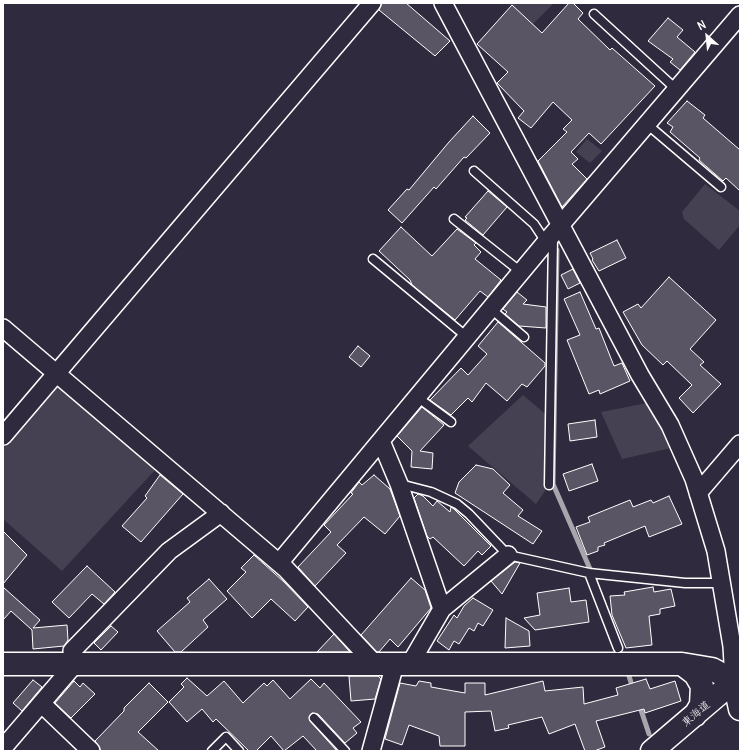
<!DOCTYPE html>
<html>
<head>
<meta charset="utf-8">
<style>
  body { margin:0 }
  #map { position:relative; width:743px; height:754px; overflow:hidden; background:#2f2a3d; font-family:Delius,sans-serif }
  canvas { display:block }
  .frame { position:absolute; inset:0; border:4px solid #fff; pointer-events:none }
  .north { position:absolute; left:687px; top:16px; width:40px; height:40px; -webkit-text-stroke:3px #2f2a3d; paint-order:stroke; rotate:333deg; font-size:11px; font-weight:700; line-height:16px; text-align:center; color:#fff }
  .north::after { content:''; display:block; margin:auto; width:14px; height:18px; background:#fff; clip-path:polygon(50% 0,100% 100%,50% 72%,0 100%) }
</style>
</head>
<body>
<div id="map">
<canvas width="743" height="754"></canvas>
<div class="frame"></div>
<div class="north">N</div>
</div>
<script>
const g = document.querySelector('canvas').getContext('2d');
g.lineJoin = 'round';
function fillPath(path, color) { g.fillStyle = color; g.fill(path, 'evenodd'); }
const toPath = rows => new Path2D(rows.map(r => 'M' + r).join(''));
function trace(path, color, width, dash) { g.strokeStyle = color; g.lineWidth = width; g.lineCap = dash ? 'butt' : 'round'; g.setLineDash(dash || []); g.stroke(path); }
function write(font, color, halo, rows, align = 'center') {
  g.font = font + ' Delius,"Klee One",sans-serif'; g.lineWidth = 3; g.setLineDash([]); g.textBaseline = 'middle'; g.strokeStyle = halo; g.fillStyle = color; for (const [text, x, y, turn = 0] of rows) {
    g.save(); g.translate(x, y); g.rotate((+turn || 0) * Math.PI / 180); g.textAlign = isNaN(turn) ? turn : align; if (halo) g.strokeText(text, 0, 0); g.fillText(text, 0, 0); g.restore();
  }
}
fillPath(toPath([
  [508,3,554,3,533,24],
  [587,139,602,151,590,163,576,152],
  [705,184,740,211,740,225,719,250,684,219,682,212],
  [60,383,155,470,62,571,3,519,3,449],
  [523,395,550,418,549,485,536,504,468,446],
  [647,403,671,448,622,459,601,412]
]), '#464152');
trace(toPath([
  [557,250,553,484,590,569],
  [629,676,633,689],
  [639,704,649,734]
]), '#a7a6ad', 5);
const building = toPath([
  [382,3,406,3,450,41,435,56,379,10,382,3],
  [569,3,573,3,583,13,578,19,610,50,612,48,655,86,601,144,589,133,571,152,578,159,572,164,587,179,562,207,538,161,567,132,563,129,572,120,553,102,531,128,518,118,524,111,497,83,508,72,477,44,512,5,542,33,569,3],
  [668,18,683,30,677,37,695,52,680,70,670,62,673,59,648,41,668,18],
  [687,101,705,115,703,118,740,150,740,191,726,178,723,181,699,160,700,158,670,132,673,127,667,123,687,101],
  [473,116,490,133,466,158,464,157,436,189,434,187,402,223,388,210,407,189,409,190,449,142,473,116],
  [488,191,507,207,483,235,465,220,467,218,465,217,488,191],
  [401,227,432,256,457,229,476,243,474,245,481,252,475,259,501,280,488,297,480,291,455,320,412,285,410,280,379,251,401,227],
  [617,240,626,258,599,271,592,260,593,259,590,253,617,240],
  [573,269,580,283,568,289,561,275,573,269],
  [669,277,716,320,690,349,704,362,700,365,721,384,693,413,679,398,692,385,667,361,663,365,642,345,623,312,638,304,641,308,669,277],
  [517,292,527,300,523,304,546,307,546,328,519,326,505,314,507,312,503,309,517,292],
  [580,292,596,329,599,328,614,366,622,363,630,381,600,394,599,390,589,394,567,340,580,335,564,299,580,292],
  [498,322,545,363,545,366,527,387,522,384,507,401,486,383,472,402,468,398,451,415,430,400,461,368,468,375,487,354,478,346,498,322],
  [358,346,370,356,361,367,349,357,358,346],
  [422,407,444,425,420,451,433,453,432,469,411,467,412,451,397,436,422,407],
  [595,420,597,437,570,441,568,424,595,420],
  [592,464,598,481,569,491,563,474,592,464],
  [476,465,493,469,510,485,503,493,523,510,518,516,542,531,533,544,455,493,459,482,476,465],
  [160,475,183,494,141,542,122,526,147,498,145,496,160,475],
  [374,475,390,489,400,516,385,534,364,517,337,545,346,553,315,586,298,567,331,532,324,525,353,494,351,493,359,482,362,485,374,475],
  [418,494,423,496,433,506,437,501,450,512,451,507,454,509,491,546,482,555,478,551,464,566,433,537,430,539,427,536,414,498,418,494],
  [669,496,682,524,649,537,645,526,604,543,605,545,598,547,598,551,587,555,576,527,590,522,588,517,630,500,633,507,651,500,653,503,669,496],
  [3,531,27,555,3,584,3,531],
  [254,555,284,582,308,607,295,621,271,599,252,618,227,591,246,572,241,568,254,555],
  [515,562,520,563,502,594,491,581,515,562],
  [87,566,115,592,104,604,92,594,69,618,52,602,87,566],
  [411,578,425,590,431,608,398,647,390,639,379,652,377,652,361,635,411,578],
  [209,579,227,599,203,620,208,627,181,652,175,652,157,631,190,602,187,598,209,579],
  [3,587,40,620,33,628,67,625,68,640,64,646,33,649,32,630,11,611,3,620,3,587],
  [653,587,654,592,671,589,675,606,660,609,660,614,649,616,652,645,626,648,612,615,610,596,625,595,624,592,653,587],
  [569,588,571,602,586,600,589,622,535,630,524,618,540,615,537,593,569,588],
  [473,598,493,610,483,626,478,623,474,631,469,628,459,644,454,641,449,650,437,641,454,615,457,618,464,606,473,598],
  [506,618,529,631,530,646,505,648,506,618],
  [111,626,118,632,101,650,94,643,111,626],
  [334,634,350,652,317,652,334,634],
  [349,676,378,676,381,679,375,699,351,701,349,676],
  [187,678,207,696,224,681,243,703,264,683,267,686,273,680,290,699,311,679,320,688,324,683,361,722,353,728,357,733,345,743,318,714,312,713,309,717,310,721,336,750,335,751,317,751,303,736,284,751,271,736,256,751,249,751,216,719,213,722,202,709,187,722,169,702,184,687,181,684,187,678],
  [646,679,650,689,675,681,681,701,645,713,644,709,596,721,605,747,594,751,585,751,575,724,549,734,542,717,508,725,509,728,495,731,491,711,465,712,465,746,440,746,439,736,409,725,402,745,385,739,400,683,416,686,419,681,431,683,431,687,465,693,465,683,485,683,485,695,543,681,545,691,583,687,584,704,618,695,616,688,646,679],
  [33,680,42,687,22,711,13,703,33,680],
  [74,681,80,687,83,683,95,694,71,718,55,703,74,681],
  [149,683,168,702,138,732,159,751,101,751,95,741,124,711,124,708,149,683]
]);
fillPath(building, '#595564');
trace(building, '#fff', 1);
const lane = toPath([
  [594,14,677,90],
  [648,125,721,187],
  [474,171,534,224,546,242],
  [454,219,521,272],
  [373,259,467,337],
  [491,309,524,337],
  [417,397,451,422],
  [400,484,431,492,457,504,469,514,508,555,589,573,685,583,722,583],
  [549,485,553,237],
  [589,573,618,648],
  [314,718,345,751],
  [212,751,226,737,239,751]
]);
const street = toPath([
  [443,3,640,375,670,425,694,479,716,551,732,646,734,681],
  [3,328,286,569,375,664],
  [3,436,372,3],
  [381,441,399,484,442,609],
  [698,493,740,444],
  [279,563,546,242,740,15],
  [410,664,442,609,508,555],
  [42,704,91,751],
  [3,748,75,664,72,651,169,551,221,513],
  [371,751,395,664]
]);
const secondary = toPath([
  [3,664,682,664,712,669,734,681],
  [682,664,695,674,702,686,701,705,695,715],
  [734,681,740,709],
  [652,751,740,676]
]);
trace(lane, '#fff', 11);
trace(street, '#fff', 20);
trace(secondary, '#fff', 25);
trace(lane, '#2f2a3d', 8);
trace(street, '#2f2a3d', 17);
trace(secondary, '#2f2a3d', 22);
write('11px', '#fff', '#2f2a3d', [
  ["東海道",696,714,-40]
]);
</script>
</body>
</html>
